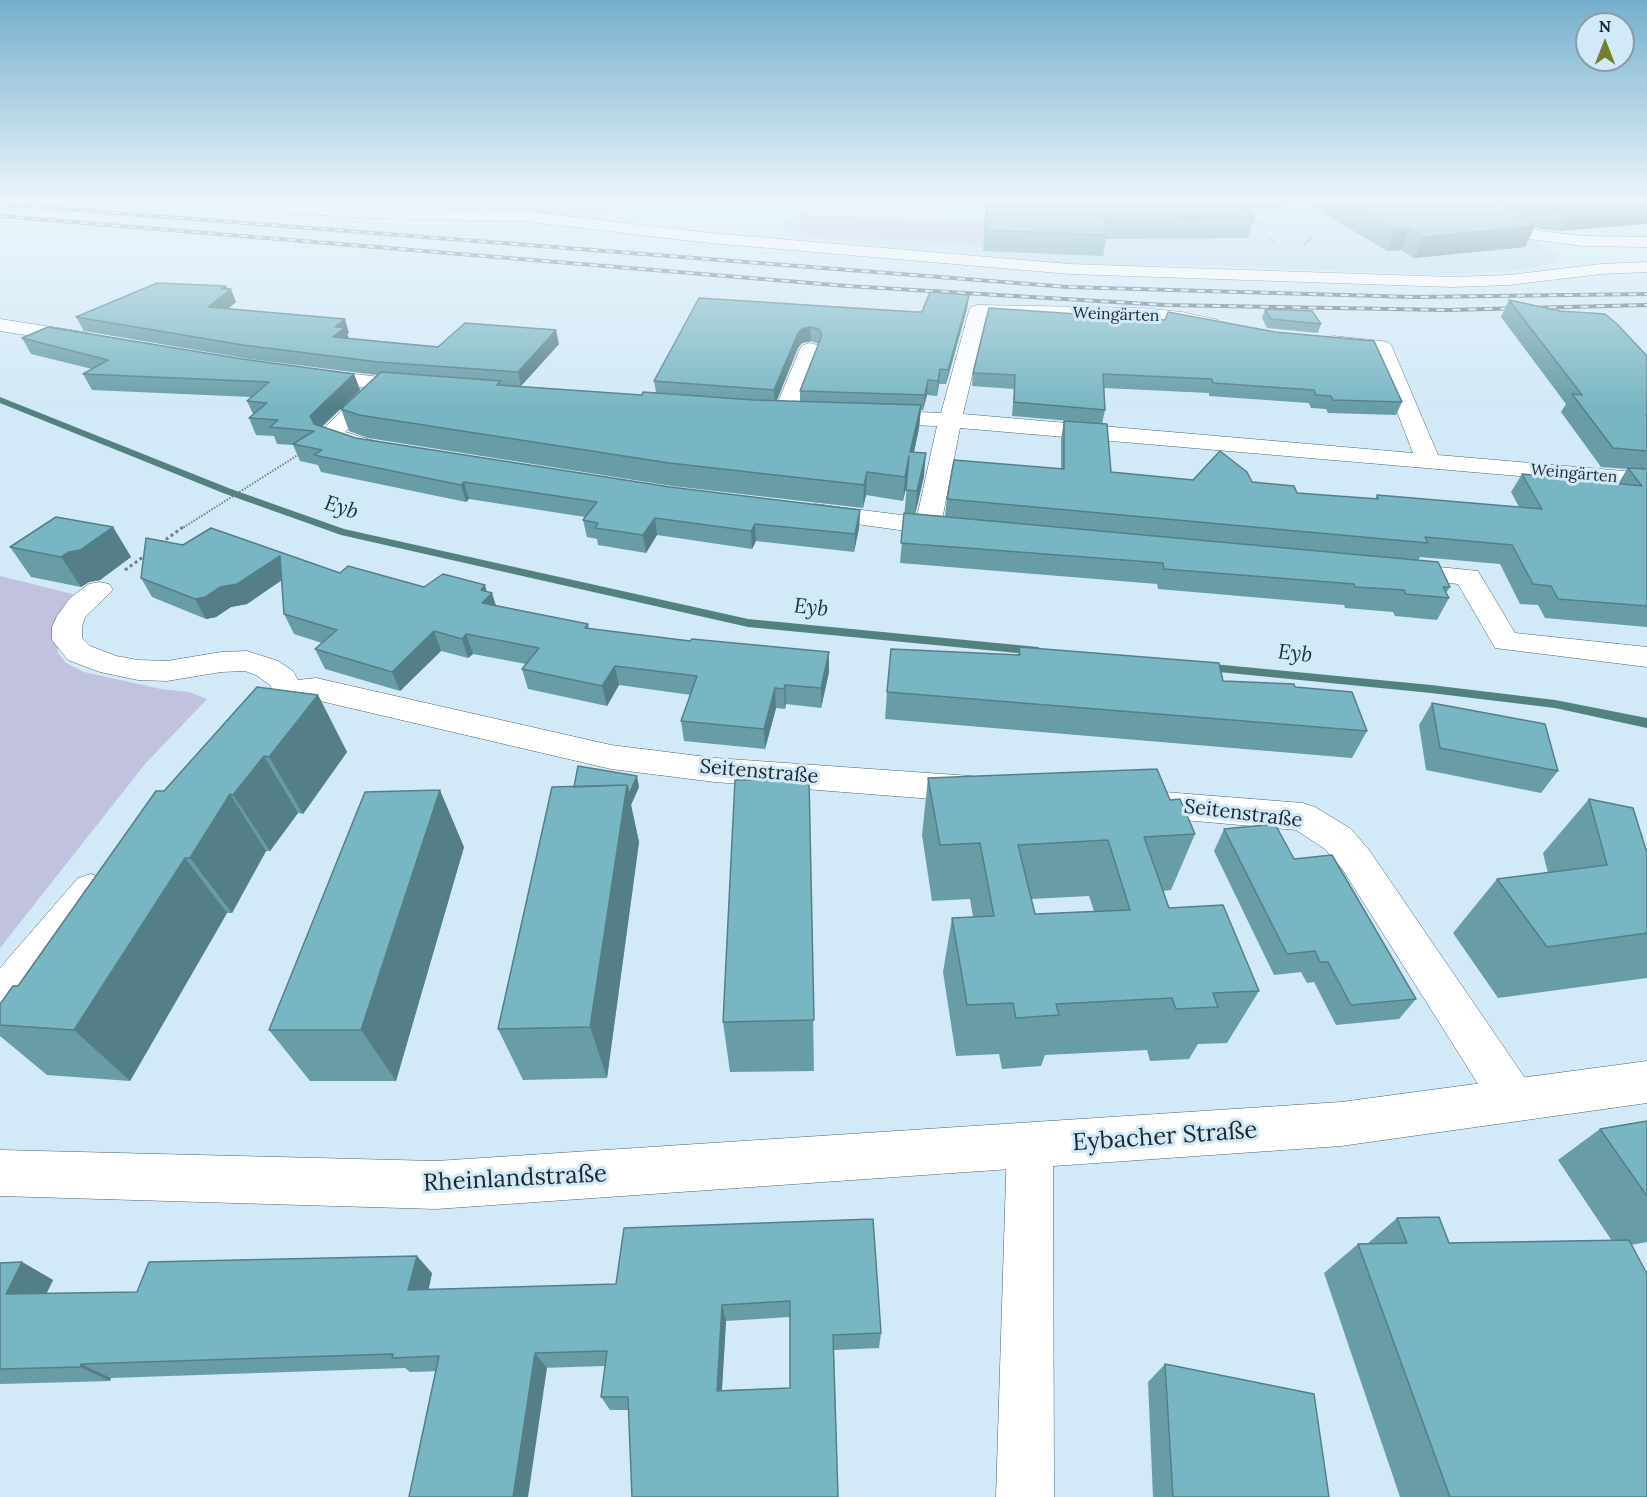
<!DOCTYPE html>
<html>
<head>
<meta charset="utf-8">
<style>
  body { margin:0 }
  #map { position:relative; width:1647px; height:1497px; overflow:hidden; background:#d2e9f7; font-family:Lora,serif }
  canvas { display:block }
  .north { position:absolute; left:1575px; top:12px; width:60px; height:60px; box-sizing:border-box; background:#d2e9f7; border:2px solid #8a9ca6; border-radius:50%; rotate:0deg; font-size:16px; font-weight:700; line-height:24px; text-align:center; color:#1f282d }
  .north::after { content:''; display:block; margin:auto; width:21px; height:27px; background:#737f2b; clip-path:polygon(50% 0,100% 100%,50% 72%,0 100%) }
</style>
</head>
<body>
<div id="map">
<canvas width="1647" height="1497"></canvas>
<div class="north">N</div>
</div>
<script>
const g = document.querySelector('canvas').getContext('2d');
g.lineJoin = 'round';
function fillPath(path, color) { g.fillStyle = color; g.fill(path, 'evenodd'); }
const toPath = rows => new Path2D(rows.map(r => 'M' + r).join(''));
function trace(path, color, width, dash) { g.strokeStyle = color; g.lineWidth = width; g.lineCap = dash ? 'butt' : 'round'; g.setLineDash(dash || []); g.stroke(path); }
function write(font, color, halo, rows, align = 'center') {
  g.font = font + ' Lora,serif'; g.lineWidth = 6; g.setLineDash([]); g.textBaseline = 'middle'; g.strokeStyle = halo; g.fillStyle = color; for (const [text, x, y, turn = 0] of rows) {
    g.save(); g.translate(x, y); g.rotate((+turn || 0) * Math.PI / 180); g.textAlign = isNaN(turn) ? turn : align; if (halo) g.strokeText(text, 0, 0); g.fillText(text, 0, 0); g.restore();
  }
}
fillPath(toPath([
  [972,198,1454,198,1508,224,1541,244,1555,254,1557,261,1548,265,1514,271,1439,275,1185,265,1107,266,1038,261,938,249,931,251,792,238,782,235,780,228,798,213,1019,223,982,209,972,200]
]), '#bfdcef');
fillPath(toPath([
  [527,198,679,198,666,211,617,206,598,222,514,212],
  [799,214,984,223,983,245,806,236,796,221],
  [0,576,81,596,57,631,58,653,66,663,84,672,161,689,189,692,207,699,145,764,0,948]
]), '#c1c2df');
fillPath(toPath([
  [0,397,231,489,344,529,748,619,1038,647,1044,651,1038,655,748,627,341,535,223,493,0,403,0,397],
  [1203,663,1431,685,1555,700,1647,718,1647,728,1555,708,1431,693,1199,670,1197,667,1199,664,1203,663]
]), '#52817e');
const minor = toPath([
  [168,198,220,198,370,208,522,211,710,233,1070,264,1452,277,1509,275,1601,264,1647,262,1647,272,1601,274,1509,285,1452,287,1070,274,710,243,522,221,370,218,269,212,176,203,168,198],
  [1453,198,1472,198,1539,231,1583,236,1647,237,1647,247,1583,246,1529,239,1456,201,1453,198],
  [978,305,1142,308,1182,312,1218,320,1221,324,1218,328,1211,330,1142,320,986,317,963,414,1413,453,1374,352,1333,348,1326,346,1323,342,1326,338,1333,336,1382,341,1389,343,1392,347,1438,455,1647,473,1647,487,960,428,942,520,957,523,961,528,957,533,948,536,928,534,806,517,802,512,806,507,815,504,917,517,937,426,875,424,867,422,864,417,867,412,875,410,941,413,969,311,971,307,978,305],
  [0,319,84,332,91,334,94,338,91,342,84,344,0,331,0,319],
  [810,343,817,345,820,349,795,414,792,419,784,421,776,419,773,414,800,349,803,345,810,343],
  [313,369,413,381,421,382,424,387,421,392,413,393,386,390,345,432,374,441,378,446,374,451,366,453,321,439,318,434,365,388,306,379,302,375,306,371,313,369],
  [1400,563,1478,571,1515,633,1647,647,1647,667,1495,648,1458,584,1390,577,1386,571,1390,565,1400,563],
  [99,582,109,584,113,590,85,617,82,627,82,638,90,646,116,656,138,660,167,661,221,652,247,651,278,661,293,671,298,680,316,678,611,745,715,758,971,776,983,780,988,789,983,798,971,802,715,782,611,769,316,700,298,701,267,731,256,734,245,731,240,723,245,715,272,689,270,685,256,675,245,671,221,672,167,681,138,680,100,672,68,660,52,640,52,627,57,616,70,598,89,584,99,582],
  [1139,790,1303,803,1315,807,1351,829,1369,850,1529,1084,1535,1099,1529,1114,1513,1120,1497,1114,1343,870,1325,849,1296,830,1139,816,1127,812,1122,803,1127,794,1139,790],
  [91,874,104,878,110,889,104,900,14,1011,0,1016,0,968,78,878,91,874],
  [1030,1123,1046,1130,1053,1146,1054,1497,996,1497,1007,1146,1014,1130,1030,1123]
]);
const major = toPath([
  [1647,1061,1647,1103,1341,1146,436,1209,0,1196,0,1150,436,1161,1341,1102,1647,1061]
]);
trace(minor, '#4f636f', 1);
trace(major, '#4f636f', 1);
trace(toPath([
  [976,198,989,207],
  [1254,221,1258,223],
  [1270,239,1275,243],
  [1304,245,1312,237],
  [181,529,301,453]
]), '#708089', 2, [1.5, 1.5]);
trace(toPath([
  [161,543,183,527],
  [125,570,146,555]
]), '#708089', 3, [3, 3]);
fillPath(minor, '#fff');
fillPath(major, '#fff');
const rail = toPath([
  [0,204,1068,287,1413,297,1647,294],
  [0,216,847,286,1165,305,1447,310,1647,305]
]);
trace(rail, '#617078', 4);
trace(rail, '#d2e9f7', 2, [8]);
fillPath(toPath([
  [986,198,1293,198,1290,207,1247,209,1254,217,1248,238,1106,239,1103,256,983,251],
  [1299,198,1647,198,1560,231,1540,229,1535,226,1525,247,1414,258,1401,250,1387,251],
  [226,286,236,302,229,308,349,333,347,334,349,338,438,347,559,344,521,386,642,395,656,392,654,381,699,298,916,312,922,312,969,295,967,309,946,384,939,384,937,396,927,395,923,410,921,410,919,428,914,452,924,476,915,514,945,516,947,499,1061,468,1061,439,1064,421,1094,423,1012,416,1014,389,972,386,973,373,989,308,1402,402,1396,415,1328,413,1326,409,1311,408,1309,403,1209,396,1209,393,1104,388,1105,410,1102,424,1111,472,1193,480,1252,482,1297,493,1375,499,1377,495,1519,507,1511,492,1522,474,1618,484,1627,469,1601,467,1561,412,1566,404,1501,317,1509,300,1647,356,1647,627,1545,618,1538,605,1520,604,1500,564,1420,557,1418,561,1450,587,1446,593,1449,598,1437,620,1395,616,1393,612,1345,608,1344,605,1158,589,1157,584,900,563,907,484,903,501,866,495,863,508,672,486,368,438,349,431,341,409,377,375,249,359,84,331,76,317],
  [811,341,819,344,800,391,800,401,776,401,798,348,802,343],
  [1265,309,1321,324,1318,333,1267,328,1262,318],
  [22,338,242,359,354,374,360,390,322,427,356,438,670,487,860,510,859,528,854,552,756,541,752,549,657,535,646,553,598,545,597,539,587,537,583,520,585,517,469,499,466,502,321,472,318,465,300,461,293,445,277,444,274,436,256,435,249,418,253,414,247,401,251,397,92,390,83,374,92,369,31,354],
  [113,527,131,557,100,580,89,582,81,587,31,577,10,547],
  [340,573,424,587,487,591,496,605,588,624,589,628,829,672,821,708,786,704,785,709,776,708,765,749,684,741,681,721,691,695,619,685,607,706,528,689,522,669,526,664,473,654,468,658,441,651,400,691,325,669,315,649,322,643,294,634,284,614,282,580,247,604,231,607,216,617,206,619,152,597,141,578],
  [1019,647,1223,681,1295,687,1367,731,1352,758,885,719,887,692,1018,655],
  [318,695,347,752,303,814,298,813,270,851,266,851,232,913,227,913,130,1081,47,1075,0,1036,0,1004,18,986,164,791],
  [1432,703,1558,771,1541,793,1426,770,1419,725],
  [928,778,1170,800,1195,834,1171,890,1163,891,1169,908,1259,991,1227,1043,1198,1044,1189,1059,1150,1061,1147,1050,1045,1055,1041,1066,1002,1069,999,1054,956,1056,943,972,952,918,973,917,970,899,932,901,922,835],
  [1089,896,1094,911,1035,914,1031,899],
  [809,779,814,1071,730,1072,723,1022],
  [639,787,631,805,639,842,607,1078,523,1080,498,1029],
  [1589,799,1647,853,1647,978,1498,998,1453,933,1497,879,1548,873,1543,853],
  [1224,829,1294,859,1416,999,1399,1019,1336,1025,1314,982,1307,983,1301,972,1274,975,1214,851],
  [464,847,396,1081,310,1081,269,1030],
  [1647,1121,1647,1242,1631,1245,1647,1497,1400,1497,1324,1273,1358,1244,1367,1244,1397,1218,1449,1243,1612,1241,1558,1160,1600,1129],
  [624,1228,881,1333,879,1348,834,1350,838,1497,632,1497,629,1410,610,1410,601,1397,605,1366,410,1372,405,1368,111,1378,110,1381,0,1384,0,1263,22,1262,53,1280,46,1294,137,1292,432,1273,428,1290,616,1284],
  [790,1317,790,1388,722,1390,726,1321],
  [1165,1364,1329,1497,1153,1497,1148,1382]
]), '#689da8');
fillPath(toPath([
  [1586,198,1647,198,1647,224,1560,231,1571,211],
  [1535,226,1525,247,1414,258,1423,237],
  [1409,229,1401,250,1387,251,1395,230],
  [226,286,228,291,231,289,236,302,214,320,208,307,221,289],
  [969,295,967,309,946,384,948,370],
  [345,319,349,333,347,334,350,341,333,337,335,327],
  [810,327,811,341,802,343,798,348,775,405,774,390,798,333,802,329],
  [556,330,559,344,521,386,518,372],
  [940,369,939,384,937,396,938,381],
  [354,374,360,390,316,432,310,416],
  [928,380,927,395,923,410,925,395],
  [921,405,919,428,909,475,910,452],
  [926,453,924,476,915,515,917,491],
  [909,456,908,479,903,501,905,477],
  [867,472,866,495,863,508,864,485],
  [464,482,469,499,466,502,461,485],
  [860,510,859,528,854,552,855,534],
  [655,518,657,535,646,553,643,535],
  [755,524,756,541,752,549,751,531],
  [113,527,131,557,100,580,89,582,81,587,61,557],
  [280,556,289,575,247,604,231,607,216,617,206,619,195,599,220,587],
  [485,585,488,596,492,593,498,612,482,603,481,590],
  [434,631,441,651,400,691,392,672],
  [466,634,473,654,468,658,462,639],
  [829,652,829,672,821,708,821,688],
  [615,666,619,685,607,706,602,686],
  [785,685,786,704,785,709,784,689],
  [775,688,776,708,765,749,764,729],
  [318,695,347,752,303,814,269,757],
  [264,756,298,813,270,851,233,795],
  [637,776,639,787,631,805,639,842,607,1078,590,1027,627,785],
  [440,790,464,847,396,1081,361,1030],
  [230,794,266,851,232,913,190,858],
  [185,858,227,913,130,1081,74,1030],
  [417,1256,432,1273,425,1307,408,1290],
  [22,1262,53,1280,38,1311,6,1294],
  [722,1305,726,1321,721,1404,717,1391],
  [535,1353,547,1368,528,1497,513,1497],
  [81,1364,111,1378,110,1381,80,1367]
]), '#557f88');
const building = toPath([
  [987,198,1236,198,1254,217,1104,218,1107,235,985,230,987,198],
  [1339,198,1492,198,1525,214,1521,214,1529,217,1518,218,1535,226,1423,237,1409,229,1395,230,1339,198],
  [1526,198,1593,198,1597,201,1632,198,1647,198,1647,205,1571,211,1550,208,1526,198],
  [157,283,226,286,221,289,231,289,208,307,345,319,335,327,345,327,333,337,438,347,465,323,556,330,518,372,378,362,243,345,76,317,157,283],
  [930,292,969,295,948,370,940,369,938,381,928,380,925,395,800,391,822,335,819,329,810,327,802,329,798,333,774,390,654,381,699,298,916,312,922,312,930,292],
  [1509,300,1560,311,1605,314,1617,324,1647,356,1647,415,1646,415,1647,417,1647,451,1613,448,1572,394,1582,395,1509,300],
  [989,308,1165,320,1168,312,1275,332,1374,341,1402,402,1333,400,1331,396,1316,395,1314,390,1213,383,1212,379,1103,374,1105,410,1014,402,1015,375,973,373,989,308],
  [1265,309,1312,311,1321,324,1271,319,1265,309],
  [48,327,242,359,354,374,310,416,314,424,356,438,670,487,860,510,855,534,755,524,751,531,655,518,643,535,595,528,598,523,583,520,597,502,464,482,461,485,314,455,322,450,293,444,314,431,270,427,278,420,249,418,267,403,247,401,269,382,83,374,108,360,22,338,48,327],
  [381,372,501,381,497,385,642,395,643,392,754,400,921,405,910,452,926,453,917,491,906,490,909,456,905,477,867,472,864,485,669,463,359,415,341,409,381,372],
  [1064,421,1107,424,1111,472,1193,480,1220,451,1247,472,1252,482,1294,486,1297,493,1378,499,1377,495,1542,509,1522,474,1642,486,1628,468,1647,469,1647,606,1558,599,1551,586,1533,584,1512,545,1425,537,1428,543,947,499,954,460,1064,469,1064,421],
  [904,513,1438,562,1450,587,1443,587,1449,598,1406,594,1404,590,1355,587,1354,584,1164,569,1163,563,901,543,904,513],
  [56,517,113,527,80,550,69,552,61,557,10,547,56,517],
  [211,528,340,573,348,566,424,587,443,574,485,585,481,590,492,593,482,603,588,624,585,628,690,641,692,639,829,652,821,688,785,685,784,689,775,688,764,729,681,721,697,676,615,666,602,686,522,669,539,648,466,634,462,639,434,631,392,672,315,649,337,630,284,614,280,556,237,584,220,587,205,597,195,599,141,578,146,538,183,545,211,528],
  [1019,647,1219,663,1223,681,1294,684,1295,687,1352,692,1367,731,887,692,891,649,1020,655,1019,647],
  [257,687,318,695,269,757,264,756,233,795,230,794,190,858,185,858,74,1030,0,1025,0,1004,13,986,18,986,156,791,164,791,257,687],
  [1432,703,1545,724,1558,771,1440,748,1432,703],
  [578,766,637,776,629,794,627,785,574,787,578,766],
  [1157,769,1170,800,1180,799,1195,834,1144,837,1169,908,1223,905,1259,991,1213,993,1218,1007,1176,1009,1172,998,1056,1004,1059,1015,1016,1018,1013,1003,967,1005,952,918,994,916,980,843,940,845,928,778,1157,769],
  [1108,840,1130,910,1035,914,1018,845,1108,840],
  [809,779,814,1020,723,1022,735,780,809,779],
  [627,785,590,1027,498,1029,552,787,627,785],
  [440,790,361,1030,269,1030,365,792,440,790],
  [1589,799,1633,808,1647,853,1647,933,1547,947,1497,879,1607,865,1589,799],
  [1275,824,1294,859,1332,855,1416,999,1351,1005,1328,962,1320,962,1315,951,1287,954,1224,829,1275,824],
  [1647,1121,1647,1196,1600,1129,1647,1121],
  [1439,1217,1449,1243,1629,1240,1647,1274,1647,1497,1450,1497,1358,1244,1407,1243,1397,1218,1439,1217],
  [873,1219,881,1333,833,1335,838,1497,632,1497,628,1397,601,1397,607,1351,535,1353,513,1497,409,1497,439,1356,392,1358,393,1354,81,1364,80,1367,0,1369,0,1263,22,1262,6,1294,137,1292,149,1262,417,1256,408,1290,616,1284,624,1228,873,1219],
  [790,1301,790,1388,717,1391,722,1305,790,1301],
  [1165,1364,1314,1394,1329,1497,1173,1497,1165,1364]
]);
fillPath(building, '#79b6c3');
trace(building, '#557f88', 1.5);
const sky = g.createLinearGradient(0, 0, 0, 407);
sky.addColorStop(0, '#75afcc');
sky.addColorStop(0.49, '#ebf5fb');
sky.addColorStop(1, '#ebf5fb00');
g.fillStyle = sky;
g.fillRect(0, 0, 1647, 407);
write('16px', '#1f282d', '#d2e9f7', [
  ["Weingärten",1116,315,2],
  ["Weingärten",1574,474,5]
]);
write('20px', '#1f282d', '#d2e9f7', [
  ["Seitenstraße",759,772,5],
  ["Seitenstraße",1243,814,7]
]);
write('italic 21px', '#143432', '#d2e9f7', [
  ["Eyb",341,508,18],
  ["Eyb",811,608,6],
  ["Eyb",1295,654,6]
]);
write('24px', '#1f282d', '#d2e9f7', [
  ["Eybacher Straße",1165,1137,-4],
  ["Rheinlandstraße",515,1179,-3]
]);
</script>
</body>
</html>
